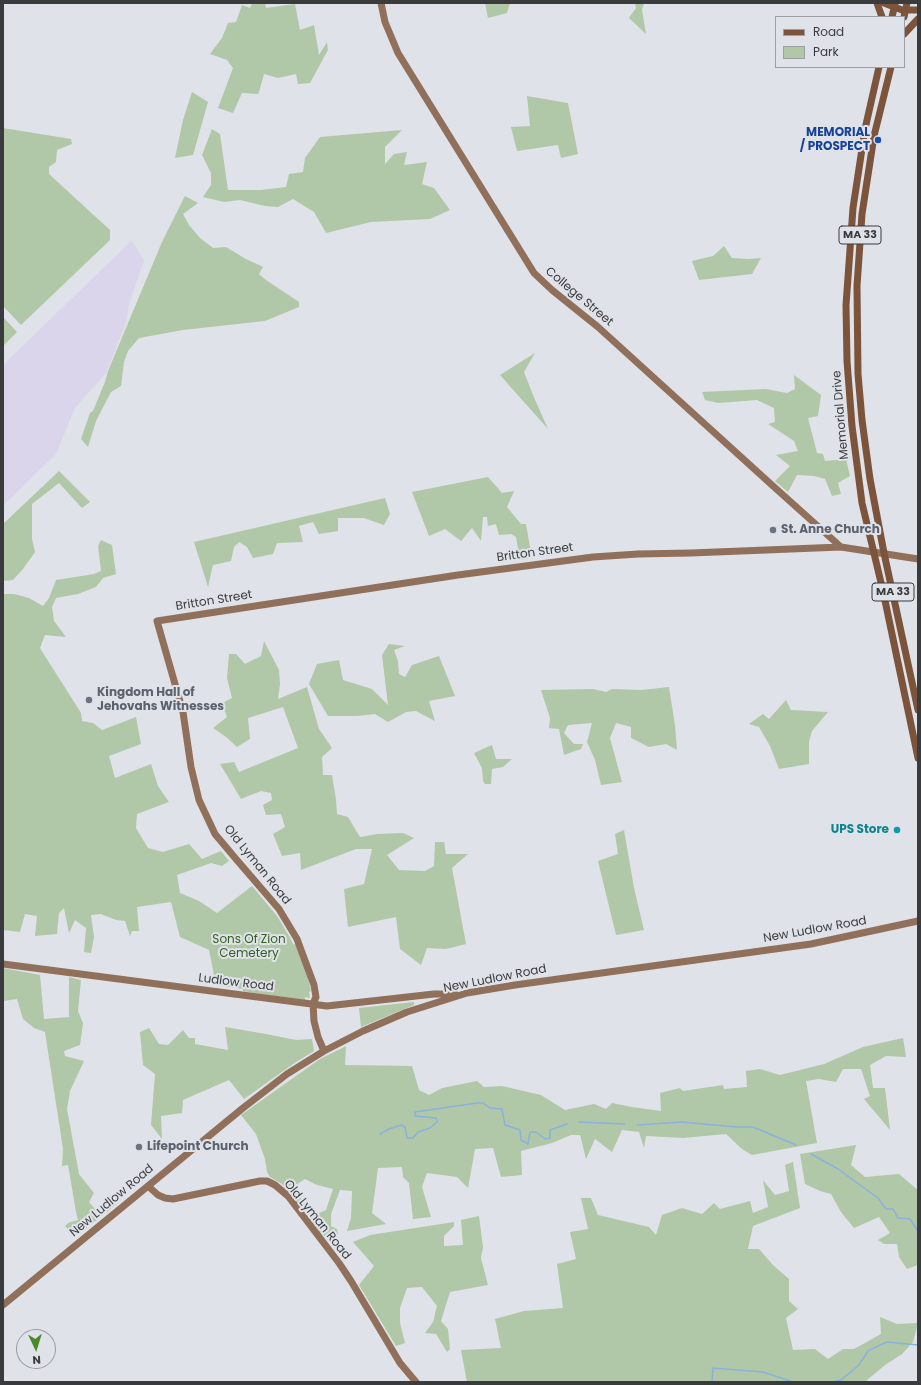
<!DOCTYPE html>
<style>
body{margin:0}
#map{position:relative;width:921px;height:1385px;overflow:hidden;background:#dfe2e8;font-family:Poppins,sans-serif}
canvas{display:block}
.frame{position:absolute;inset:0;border:4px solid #3a3b3d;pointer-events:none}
.legend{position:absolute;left:775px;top:16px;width:130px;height:52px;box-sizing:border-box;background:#dfe2e8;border:1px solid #9d9fa4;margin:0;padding:5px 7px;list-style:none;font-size:12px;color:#3a3b3d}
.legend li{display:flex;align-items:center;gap:8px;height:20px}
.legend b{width:20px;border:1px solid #9d9fa4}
.north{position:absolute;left:16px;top:1329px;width:40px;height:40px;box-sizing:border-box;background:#dfe2e8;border:1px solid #9d9fa4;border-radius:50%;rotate:176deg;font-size:11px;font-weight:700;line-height:16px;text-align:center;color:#3a3b3d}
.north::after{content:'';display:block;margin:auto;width:14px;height:18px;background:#48892b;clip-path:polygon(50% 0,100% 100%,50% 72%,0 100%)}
</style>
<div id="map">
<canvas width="921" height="1385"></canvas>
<div class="frame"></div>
<ul class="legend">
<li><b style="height:5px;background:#7b543b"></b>Road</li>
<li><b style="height:11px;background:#b0c8a7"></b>Park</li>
</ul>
<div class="north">N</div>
</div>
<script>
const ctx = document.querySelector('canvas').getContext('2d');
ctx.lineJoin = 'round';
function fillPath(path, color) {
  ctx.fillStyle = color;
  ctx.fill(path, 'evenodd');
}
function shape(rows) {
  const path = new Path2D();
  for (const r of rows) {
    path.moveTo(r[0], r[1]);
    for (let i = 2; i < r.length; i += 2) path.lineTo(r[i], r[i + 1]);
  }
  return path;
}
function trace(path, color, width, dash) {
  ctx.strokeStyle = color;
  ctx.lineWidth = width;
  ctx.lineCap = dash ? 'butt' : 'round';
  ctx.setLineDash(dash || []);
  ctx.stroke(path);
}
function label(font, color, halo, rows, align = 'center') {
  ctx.font = font + ' Poppins,sans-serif';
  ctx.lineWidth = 4;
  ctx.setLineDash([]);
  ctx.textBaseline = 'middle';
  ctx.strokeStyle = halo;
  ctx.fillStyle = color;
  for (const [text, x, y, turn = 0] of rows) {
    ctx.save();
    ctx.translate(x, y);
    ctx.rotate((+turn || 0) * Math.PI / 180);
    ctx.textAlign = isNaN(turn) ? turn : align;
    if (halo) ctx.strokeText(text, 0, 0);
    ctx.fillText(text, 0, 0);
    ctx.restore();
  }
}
fillPath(shape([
 [132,240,144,261,129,304,126,323,106,373,75,408,56,454,3,506,3,365]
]), '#dad5ea');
fillPath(shape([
 [252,3,265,3,266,8,295,4,300,30,314,25,319,55,327,42,328,50,310,83,298,84,296,74,278,78,264,74,259,92,258,94,242,93,233,113,218,108,233,68,227,60,210,54,222,38,228,23,236,22,242,5,250,8],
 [485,3,510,3,507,13,488,18],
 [635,3,644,3,642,10,646,34,629,18,636,8],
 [192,92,208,102,193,155,175,158,183,120],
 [527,96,568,103,578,154,561,158,558,145,517,151,511,127,530,126],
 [3,128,71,139,72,144,57,150,56,162,49,167,49,174,110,230,110,240,21,325,3,306],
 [212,129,220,134,228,190,261,190,286,187,289,174,303,172,305,158,320,137,402,130,385,147,385,164,394,154,407,152,404,165,427,162,422,184,434,188,450,210,430,219,371,222,326,233,314,212,293,199,278,207,265,206,240,200,224,202,203,197,211,185,211,173,202,155],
 [185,196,198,203,183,214,189,225,200,238,213,248,226,247,246,259,263,267,259,274,266,280,299,302,299,307,265,321,183,330,139,338,128,351,124,362,121,386,111,392,96,421,88,447,81,439,90,413,93,411,105,382,108,371,162,242],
 [724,246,732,258,748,259,761,258,752,274,699,280,692,261,713,256],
 [3,317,17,332,3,346],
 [535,353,524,372,533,395,548,429,500,375],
 [794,375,821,395,818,416,808,418,817,453,823,454,825,461,846,459,850,476,838,483,841,494,832,496,825,479,814,476,797,475,788,492,775,481,790,466,776,455,798,451,794,441,768,424,775,422,774,408,757,400,718,403,705,400,702,392,766,389,787,393,795,389],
 [59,471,90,502,82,508,59,483,32,504,32,539,35,552,23,569,13,580,3,581,3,524],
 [488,477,502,493,514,491,507,507,521,524,526,524,532,558,520,560,516,537,511,534,499,535,496,524,488,526,487,517,483,517,481,541,472,528,461,541,445,529,429,536,412,492],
 [385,498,390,514,384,525,364,518,338,518,338,531,319,534,313,522,299,526,303,542,277,543,273,554,253,558,247,547,239,542,234,547,231,561,213,565,208,587,194,542],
 [101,540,112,545,116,574,103,578,96,587,78,594,56,598,52,607,54,621,66,637,45,635,40,648,81,713,82,721,93,723,102,730,136,717,141,744,109,756,115,778,151,764,158,786,169,802,137,814,136,828,148,848,163,852,189,844,202,859,221,851,229,861,222,866,211,863,177,875,180,893,199,901,217,913,252,886,277,916,289,936,293,944,296,945,307,974,311,991,309,992,310,998,305,997,305,1000,253,993,243,991,243,989,216,985,209,950,180,937,171,902,137,907,139,931,132,931,130,936,125,921,116,920,101,914,91,915,94,937,91,953,84,952,86,928,75,920,69,933,64,908,59,913,57,934,35,936,37,916,25,914,20,932,3,930,3,594,14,594,29,598,43,606,49,598,56,580,94,574,101,571,98,546],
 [264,641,279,670,280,684,278,699,307,687,319,729,332,748,322,757,323,775,332,775,336,799,337,814,348,817,360,837,377,834,403,833,414,838,387,855,399,870,425,871,434,866,435,842,444,842,446,854,468,854,452,868,466,944,446,949,427,948,421,965,400,949,396,917,348,927,344,889,364,884,372,849,356,849,301,870,300,853,282,856,273,834,285,827,281,814,266,815,263,805,272,800,271,793,261,791,241,799,231,782,220,764,234,762,239,772,298,748,283,707,248,718,250,739,237,747,226,737,213,728,227,717,222,703,232,698,227,678,229,654,236,654,245,664,261,656],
 [389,644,405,646,394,650,398,661,399,674,405,677,412,665,439,656,455,696,429,701,435,721,416,711,406,712,388,722,375,714,357,716,328,716,309,684,317,664,339,660,343,680,372,689,388,705,382,655],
 [669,687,675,725,677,750,666,744,649,747,631,738,631,727,616,723,610,738,622,782,601,785,595,760,587,742,592,723,568,725,564,733,574,744,583,744,581,749,564,755,559,729,549,728,550,718,541,690,593,689,606,692,612,689,641,690],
 [786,700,791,710,828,712,812,731,809,742,809,764,779,769,770,746,759,727,749,724,763,714,769,719],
 [492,745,496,759,512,759,503,767,492,769,491,784,485,784,483,781,482,768,474,753],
 [624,830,634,888,644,930,616,935,598,861,618,854,615,834],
 [3,968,40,975,44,1019,69,1017,69,977,81,980,78,1011,83,1023,80,1045,64,1051,65,1056,84,1061,70,1091,67,1109,79,1174,94,1193,89,1202,95,1209,117,1204,75,1237,65,1226,68,1223,78,1220,76,1212,68,1165,62,1166,63,1149,45,1032,34,1028,23,1019,17,999,3,1001],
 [414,1002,414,1005,361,1027,359,1008],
 [225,1027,266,1034,296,1040,312,1039,314,1051,293,1064,244,1099,229,1080,183,1100,182,1113,161,1116,162,1139,151,1125,155,1074,143,1065,140,1032,149,1028,159,1044,168,1045,183,1030,189,1038,195,1038,195,1044,228,1050],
 [903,1038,906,1057,886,1056,870,1065,873,1088,885,1088,890,1130,864,1099,870,1096,861,1069,843,1069,836,1082,819,1079,806,1081,817,1143,752,1155,742,1149,726,1134,683,1138,646,1136,644,1148,639,1132,622,1130,612,1152,595,1139,586,1159,580,1135,571,1135,552,1143,521,1151,522,1175,501,1177,493,1148,475,1149,468,1188,457,1177,427,1173,422,1187,431,1217,413,1219,409,1183,403,1177,402,1167,378,1168,372,1213,386,1224,347,1231,351,1218,352,1191,340,1190,331,1214,331,1226,337,1229,338,1234,326,1237,319,1232,308,1216,315,1215,326,1210,333,1189,317,1185,305,1179,291,1188,306,1204,302,1207,282,1184,270,1177,267,1172,265,1159,256,1134,241,1115,320,1059,346,1046,345,1065,412,1066,419,1090,429,1095,442,1088,477,1081,484,1087,502,1086,541,1095,565,1110,594,1104,606,1109,612,1103,632,1107,661,1111,660,1093,680,1088,683,1091,723,1085,724,1089,747,1087,746,1071,760,1069,780,1075,824,1064,863,1047],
 [856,1145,851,1165,865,1177,899,1174,918,1190,918,1265,907,1269,899,1257,897,1244,884,1244,878,1240,890,1233,879,1217,854,1228,841,1212,831,1194,820,1191,805,1184,800,1154],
 [793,1162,800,1208,753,1226,748,1249,759,1249,773,1265,789,1279,789,1301,798,1309,786,1318,793,1350,815,1349,828,1359,843,1349,854,1349,881,1334,880,1317,897,1324,918,1323,913,1342,902,1354,885,1365,866,1381,467,1382,461,1350,501,1348,495,1319,524,1311,563,1308,557,1264,576,1259,570,1232,588,1229,581,1198,591,1198,598,1215,649,1227,656,1235,662,1215,682,1208,702,1214,714,1203,720,1209,750,1201,753,1213,768,1207,763,1180,775,1195,789,1191,785,1165],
 [479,1216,483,1247,481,1258,488,1285,450,1292,441,1321,448,1329,450,1349,447,1352,436,1334,425,1333,433,1322,437,1306,422,1287,407,1288,400,1308,400,1323,405,1343,396,1346,359,1285,374,1266,353,1242,370,1235,454,1222,454,1226,444,1236,444,1246,463,1245,461,1220]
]), '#b0c8a7');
trace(shape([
 [579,1122,625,1124],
 [637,1125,682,1122,736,1127,753,1127,796,1145],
 [380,1134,389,1129,401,1125,405,1127,407,1138,413,1138,418,1132,430,1128,437,1122,436,1118,415,1116,415,1112,477,1103,483,1103,490,1108,502,1109,505,1125,520,1130,521,1140,528,1144,530,1132,536,1132,545,1139,550,1138,550,1130,567,1124],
 [811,1154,838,1169,878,1198,886,1209,893,1209,898,1218,910,1219,918,1231],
 [712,1382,713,1368,763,1372,793,1382],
 [832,1382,841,1380,859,1365,868,1351,880,1345,887,1342,918,1345]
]), '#8bb1dd', 1.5);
trace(shape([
 [381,3,385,22,398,53,534,273,552,290,598,327,773,486,841,547],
 [3,964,327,1006,434,994,455,994],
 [324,1051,318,1037,314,1021,313,1004,316,997,314,985,297,939,279,909,236,859,215,834,199,800,191,767,183,712,157,621,458,575,593,557,638,554,691,553,841,547,918,559],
 [148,1186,158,1195,165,1198,173,1199,260,1181,267,1181,275,1185,288,1196,339,1263,351,1281,400,1363,416,1382],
 [3,1305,243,1108,287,1074,324,1051,363,1031,407,1012,467,993,515,985,811,944,918,921]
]), '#906f5b', 7);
trace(shape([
 [877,3,882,17],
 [884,3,902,10,918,10],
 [892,17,895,4],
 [904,17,907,3],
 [904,34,918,19],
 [879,67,865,129,853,208,846,305,847,361,852,426,862,503,883,591,918,758],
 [891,67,874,136,862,214,857,286,858,374,862,420,870,479,884,553,918,710]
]), '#7b543b', 7);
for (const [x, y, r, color] of [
 [878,140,4,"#1a4fb4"],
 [773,530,4,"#6b7280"],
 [89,700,4,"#6b7280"],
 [897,830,4,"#0f9aa8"],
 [139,1147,4,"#6b7280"]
]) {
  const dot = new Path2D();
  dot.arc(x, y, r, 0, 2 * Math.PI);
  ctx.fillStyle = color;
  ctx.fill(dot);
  trace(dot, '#dfe2e8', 1.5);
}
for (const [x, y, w] of [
 [860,235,42],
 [893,592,42]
]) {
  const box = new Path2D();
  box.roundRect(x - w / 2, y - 9, w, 18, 3);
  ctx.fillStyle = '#dfe2e8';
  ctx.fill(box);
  trace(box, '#3a3b3d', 1);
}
label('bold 11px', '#3a3b3d', null, [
 ["MA 33",860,235],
 ["MA 33",893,592]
]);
label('bold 12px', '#164399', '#dfe2e8', [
 ["MEMORIAL",870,133],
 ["/ PROSPECT",870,147]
], 'right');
label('12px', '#3a3b3d', '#dfe2e8', [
 ["College Street",579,297,40],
 ["Memorial Drive",841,415,-95],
 ["Britton Street",535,553,-8],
 ["Britton Street",214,601,-9],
 ["Old Lyman Road",257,865,51],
 ["New Ludlow Road",815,930,-10],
 ["New Ludlow Road",495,979,-11],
 ["Ludlow Road",236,983,7],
 ["New Ludlow Road",112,1201,-40],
 ["Old Lyman Road",317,1220,51]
]);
label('bold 12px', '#5b616d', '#dfe2e8', [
 ["St. Anne Church",781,530],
 ["Kingdom Hall of",97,693],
 ["Jehovahs Witnesses",97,707],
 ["Lifepoint Church",147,1147]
], 'left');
label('bold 12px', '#0d838f', '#dfe2e8', [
 ["UPS Store",889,830]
], 'right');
label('12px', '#34601f', '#dfe2e8', [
 ["Sons Of Zion",249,940],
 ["Cemetery",249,954]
]);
</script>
